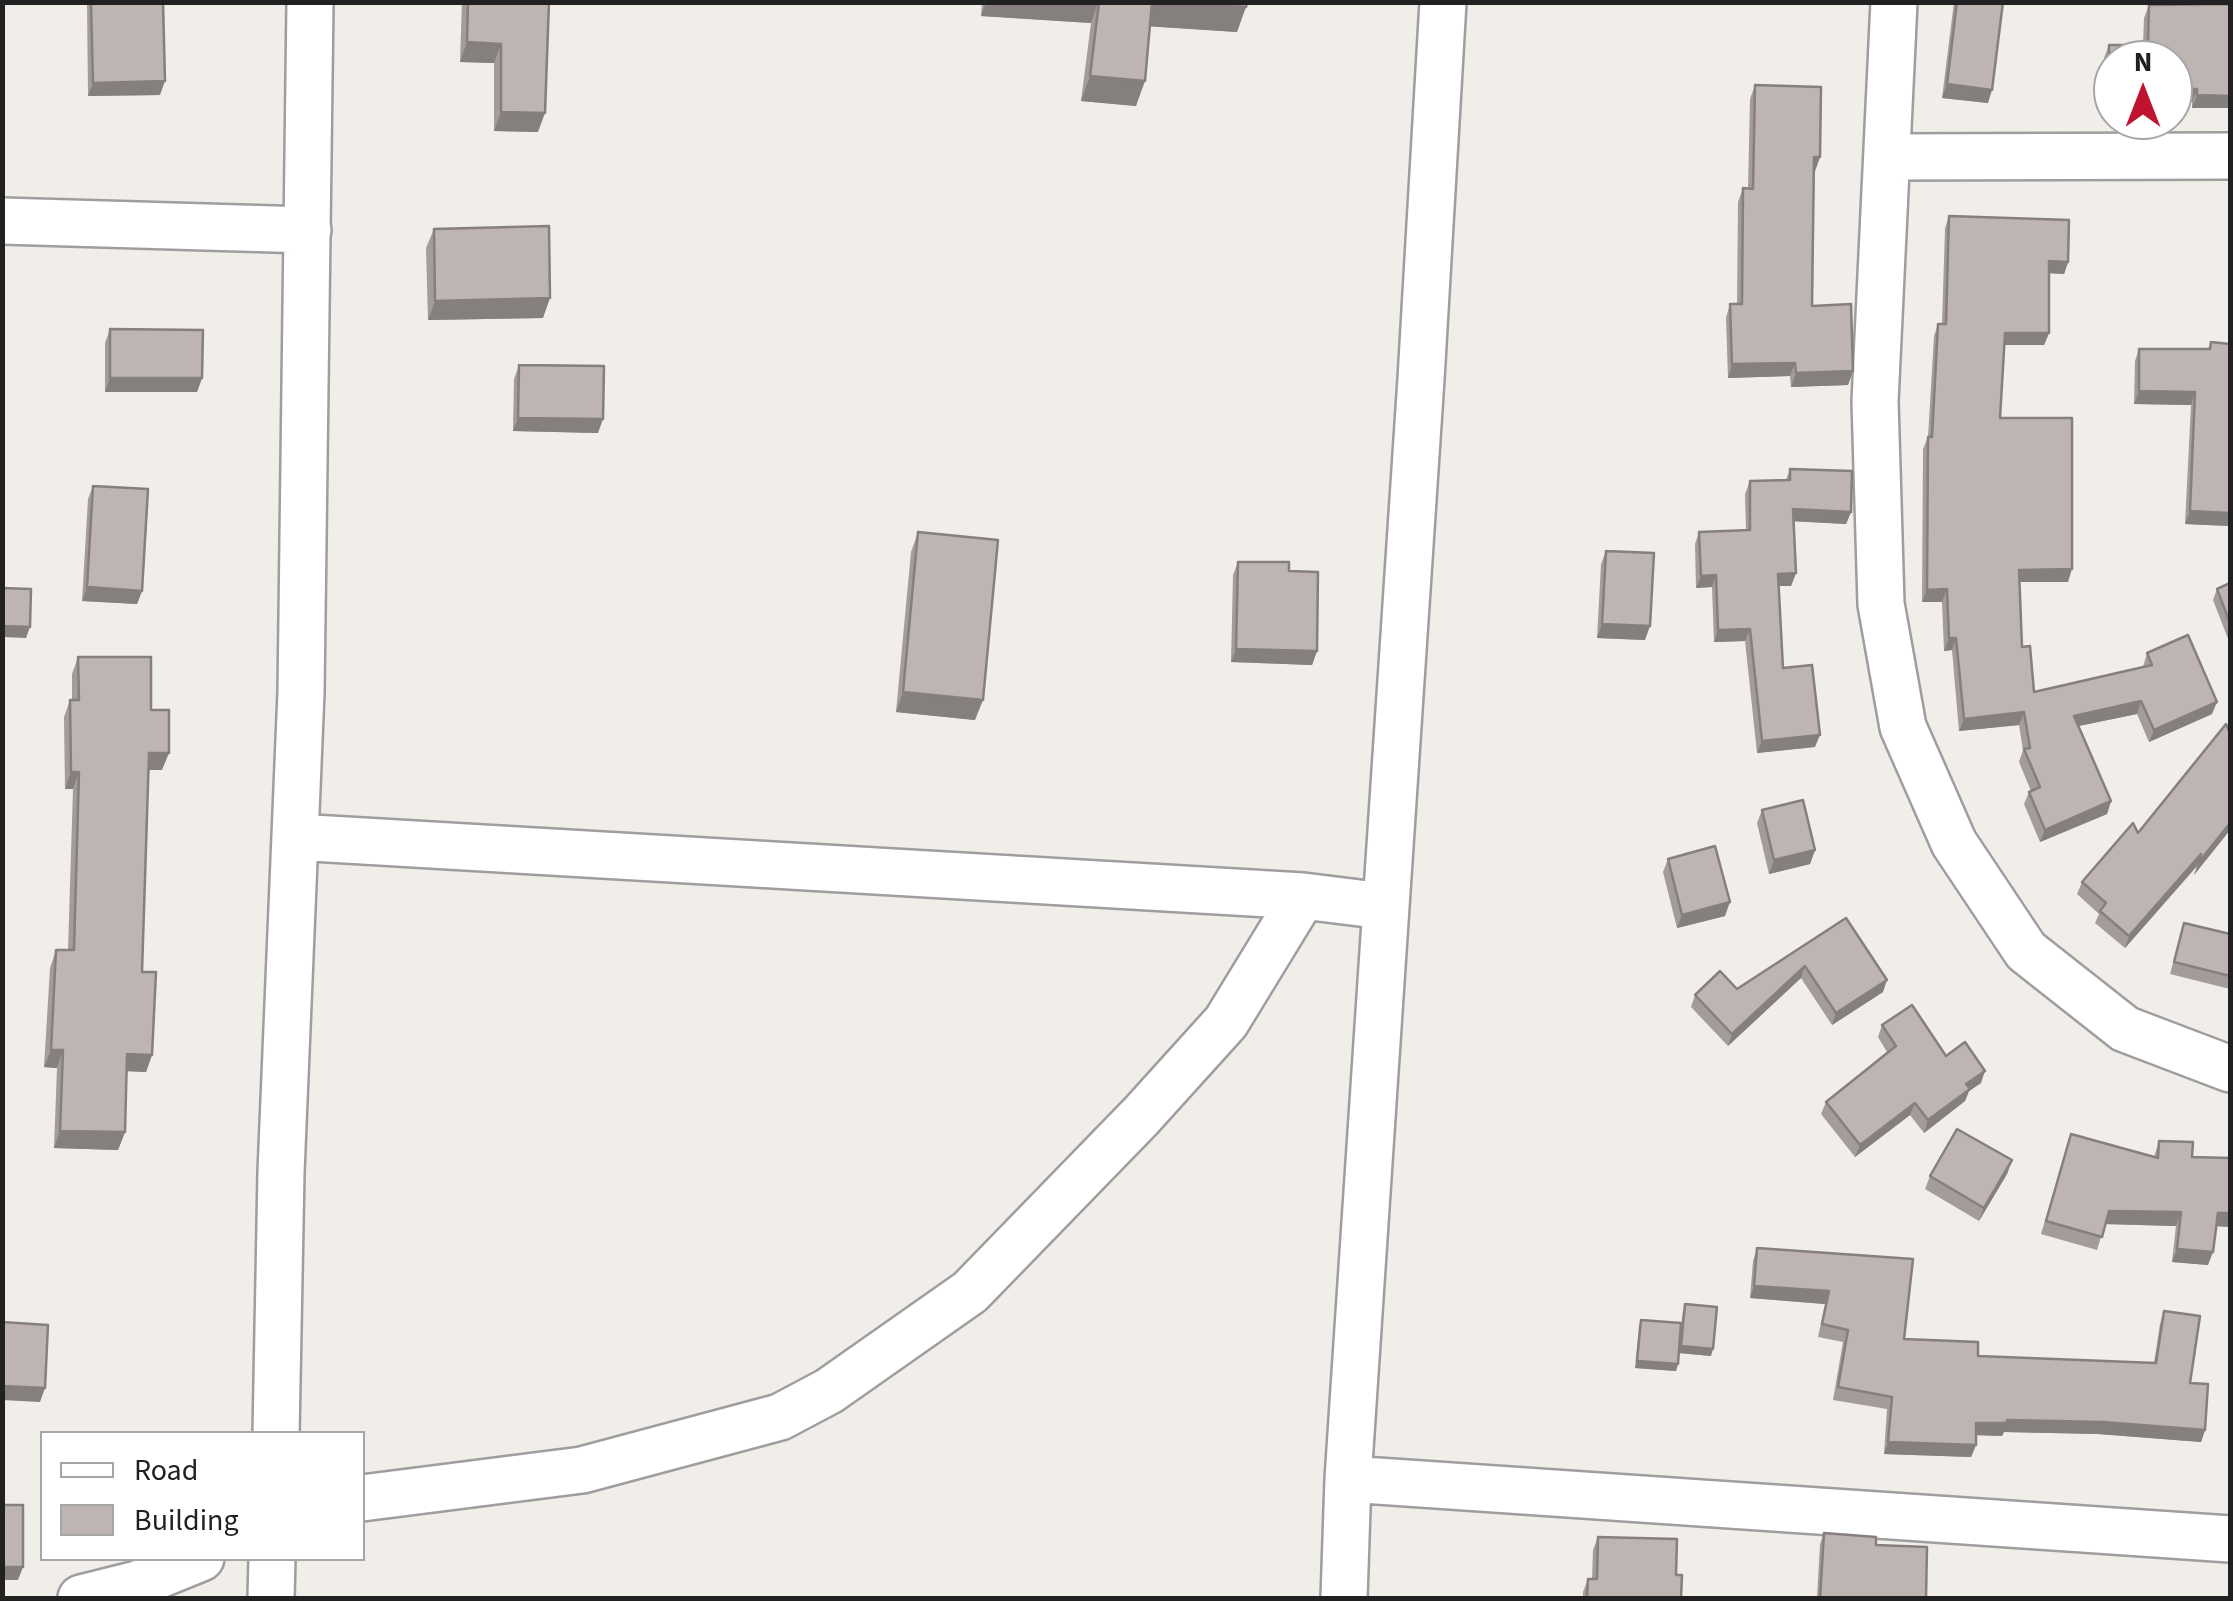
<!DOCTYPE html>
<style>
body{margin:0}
#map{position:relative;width:2233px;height:1601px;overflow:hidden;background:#f1ede9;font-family:"Source Sans 3",sans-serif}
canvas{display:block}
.frame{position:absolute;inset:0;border:5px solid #212121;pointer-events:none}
.legend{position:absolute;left:40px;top:1431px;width:325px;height:130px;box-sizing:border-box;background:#fff;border:2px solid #a6a6a6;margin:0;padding:12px 18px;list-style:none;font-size:30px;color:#212121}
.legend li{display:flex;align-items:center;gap:20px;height:50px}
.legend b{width:50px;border:2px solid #a6a6a6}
.north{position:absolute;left:2093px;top:40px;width:100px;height:100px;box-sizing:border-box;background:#fff;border:2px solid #a6a6a6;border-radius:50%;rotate:0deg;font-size:28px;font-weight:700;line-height:40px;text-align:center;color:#212121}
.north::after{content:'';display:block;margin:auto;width:35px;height:45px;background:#c0132f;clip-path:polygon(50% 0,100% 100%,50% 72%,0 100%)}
</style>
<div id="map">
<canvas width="2233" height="1601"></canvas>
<div class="frame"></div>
<ul class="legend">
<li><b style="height:12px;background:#fff"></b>Road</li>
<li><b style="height:28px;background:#beb5b2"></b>Building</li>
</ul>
<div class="north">N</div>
</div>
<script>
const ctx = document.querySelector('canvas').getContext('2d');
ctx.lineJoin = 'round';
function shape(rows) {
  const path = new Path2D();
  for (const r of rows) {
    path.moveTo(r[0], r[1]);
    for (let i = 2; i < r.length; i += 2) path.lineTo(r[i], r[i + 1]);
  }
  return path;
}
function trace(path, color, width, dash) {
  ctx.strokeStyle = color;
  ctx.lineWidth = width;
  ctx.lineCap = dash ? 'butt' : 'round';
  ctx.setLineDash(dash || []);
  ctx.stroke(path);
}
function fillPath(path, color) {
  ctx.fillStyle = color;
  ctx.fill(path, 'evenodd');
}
const minor = shape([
 [1894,2,1875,401,1881,604,1903,727,1954,843,2026,951,2125,1029,2230,1069],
 [1888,157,2230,156],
 [2,221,308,230],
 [295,837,1303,896,1384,906],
 [276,1434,281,1172,301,692,310,2],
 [1348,1479,2230,1539],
 [362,1498,582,1470,780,1417,829,1391,970,1292,1141,1116,1226,1022,1303,896],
 [81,1598,137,1584,201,1558],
 [271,1598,272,1558],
 [1344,1598,1348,1479,1421,379,1443,2]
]);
trace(minor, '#9e9e9e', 50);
trace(minor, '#fff', 45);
fillPath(shape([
 [87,2,163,2,160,95,88,96],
 [462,2,556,2,549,3,538,132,494,131,494,63,460,62],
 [982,2,1247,2,1237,32,1150,26,1136,106,1081,101,1091,23,981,16],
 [1954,2,1957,2,1988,103,1942,98],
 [2230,4,2230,108,2192,108,2192,102,2173,101,2173,60,2113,93,2104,93,2104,58,2109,45,2143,45,2144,18,2149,5],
 [1755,85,1820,157,1815,171,1813,171,1812,306,1853,371,1848,385,1791,387,1790,376,1728,378,1726,318,1730,304,1737,304,1738,202,1743,188,1748,189,1750,99],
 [1949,216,2068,262,2064,274,2049,273,2049,333,2044,345,2004,345,2000,418,2068,582,2019,582,2022,647,2034,692,2143,667,2147,653,2212,714,2149,742,2137,714,2078,726,2111,801,2107,814,2040,842,2024,804,2029,792,2031,791,2019,762,2023,750,2019,725,1959,731,1952,650,1944,651,1942,602,1922,602,1923,449,1928,437,1934,336,1938,324,1942,324,1945,228],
 [434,229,543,318,428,320,426,248],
 [110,329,202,378,197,392,105,392,105,343],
 [2211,342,2230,344,2230,526,2185,524,2191,405,2134,404,2135,361,2139,349,2208,349],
 [519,365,598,433,513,431,514,379],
 [1790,469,1851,512,1846,524,1793,521,1796,573,1791,586,1779,586,1783,668,1815,747,1757,753,1745,641,1714,642,1712,587,1696,588,1695,544,1699,532,1746,530,1745,494,1750,481,1786,480],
 [93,486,142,591,137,604,82,601,88,499],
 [918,532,975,720,896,712,911,552],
 [1606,551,1645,640,1597,638,1601,564],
 [1238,562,1289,571,1317,651,1312,665,1231,662,1233,575],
 [2230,583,2230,644,2213,600,2217,589],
 [78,657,151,710,162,770,148,770,142,972,152,1055,146,1072,127,1071,125,1132,118,1150,54,1148,57,1068,44,1067,50,968,56,950,68,950,73,789,65,789,64,717,70,700,72,700,72,674],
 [2230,733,2230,830,2194,875,2197,866,2125,948,2095,923,2099,914,2077,894,2082,882,2138,833],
 [1762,810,1815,850,1810,864,1769,874,1757,823],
 [1668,859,1725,916,1677,928,1663,872],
 [1846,918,1883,992,1832,1025,1801,978,1728,1046,1691,1007,1695,995,1737,989],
 [2184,923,2230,934,2230,989,2170,974],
 [1882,1025,1946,1056,1981,1083,1969,1091,1965,1101,1924,1133,1910,1115,1855,1157,1821,1114,1826,1102,1887,1052,1878,1037],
 [2071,1134,2154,1157,2159,1141,2192,1157,2230,1158,2230,1227,2216,1226,2208,1265,2172,1262,2176,1226,2105,1224,2097,1250,2041,1234],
 [2012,1160,2007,1174,1979,1221,1925,1189,1930,1176],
 [1757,1248,1904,1339,1978,1356,2154,1363,2160,1324,2164,1311,2205,1430,2201,1442,2098,1434,2004,1432,2002,1436,1976,1435,1976,1445,1971,1457,1884,1454,1887,1409,1833,1400,1843,1342,1818,1337,1825,1304,1750,1298,1753,1261],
 [1685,1304,1711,1356,1679,1353,1676,1371,1635,1368,1639,1326,1641,1320,1680,1334,1683,1311],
 [1824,1533,1876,1545,1926,1598,1817,1598,1820,1544],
 [1598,1537,1676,1575,1681,1598,1583,1598,1583,1592,1588,1579,1592,1579,1593,1550]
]), '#a39c99');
fillPath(shape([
 [986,2,1098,2,1091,23,981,16],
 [1151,2,1174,2,1246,7,1237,32,1143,26],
 [467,42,501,44,494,63,460,62],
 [1090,76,1145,81,1136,106,1081,101],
 [2109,80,2113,80,2113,93,2104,93],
 [165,81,160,95,88,96,93,83],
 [1947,84,1992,90,1988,103,1942,98],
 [2173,89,2197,89,2192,102,2173,101],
 [2197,95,2230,96,2230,108,2192,108],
 [501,112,545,113,538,132,494,131],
 [1814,157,1820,157,1815,171,1809,171],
 [2049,261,2068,262,2064,274,2044,273],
 [550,298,543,318,428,320,435,301],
 [2005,333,2049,333,2044,345,2000,345],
 [1795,363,1790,376,1728,378,1732,364],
 [1853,371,1848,385,1791,387,1796,373],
 [110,378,202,378,197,392,105,392],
 [2139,391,2195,392,2191,405,2134,404],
 [518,418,603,419,598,433,513,431],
 [1793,509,1851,512,1846,524,1788,521],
 [2190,511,2230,513,2230,526,2185,524],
 [2072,569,2068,582,2014,582,2019,570],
 [1796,573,1791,586,1774,586,1778,574],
 [1716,575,1712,587,1696,588,1701,576],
 [87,587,142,591,137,604,82,601],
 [1947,589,1942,602,1922,602,1927,590],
 [1602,624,1650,626,1645,640,1597,638],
 [2,626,30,627,26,638,2,637],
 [1750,629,1745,641,1714,642,1718,630],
 [1949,638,1956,638,1952,650,1944,651],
 [1236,649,1317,651,1312,665,1231,662],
 [903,692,983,700,975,720,896,712],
 [2141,701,2137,714,2069,728,2074,716],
 [2217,702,2212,714,2149,742,2154,730],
 [2024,712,2019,725,1959,731,1964,719],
 [1820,735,1815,747,1757,753,1762,741],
 [149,753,169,753,162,770,143,770],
 [71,772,79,772,73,789,65,789],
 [2111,801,2107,814,2040,842,2045,830],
 [2230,823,2230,830,2194,875,2199,862],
 [1815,850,1810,864,1769,874,1774,860],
 [2201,854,2197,866,2125,948,2129,936],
 [1730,902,1725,916,1677,928,1682,915],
 [1805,966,1801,978,1728,1046,1732,1034],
 [1887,980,1883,992,1832,1025,1836,1013],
 [51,1050,63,1050,57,1068,44,1067],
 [127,1054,152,1055,146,1072,121,1071],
 [1985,1071,1981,1083,1969,1091,1965,1101,1924,1133,1928,1120,1966,1084],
 [1915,1103,1910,1115,1855,1157,1860,1145],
 [60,1131,125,1132,118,1150,54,1148],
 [2012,1160,2007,1174,1979,1221,1984,1208],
 [2109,1211,2181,1212,2176,1226,2104,1224],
 [2218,1213,2230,1213,2230,1227,2213,1226],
 [2177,1249,2213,1252,2208,1265,2172,1262],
 [1754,1286,1829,1291,1825,1304,1750,1298],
 [1681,1346,1713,1349,1711,1356,1679,1353],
 [1637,1361,1678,1364,1676,1371,1635,1368],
 [2,1386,45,1388,40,1402,2,1400],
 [2007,1420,2103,1422,2205,1430,2201,1442,2098,1434,2004,1432,2002,1436,1972,1435,1976,1423],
 [1888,1442,1976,1445,1971,1457,1884,1454],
 [2,1567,23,1567,18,1580,2,1580]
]), '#857f7d');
const building = shape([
 [91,2,163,2,165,81,93,83,91,2],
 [468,2,549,2,545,113,501,112,501,44,467,42,468,2],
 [1099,2,1152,2,1145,81,1090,76,1099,2],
 [1174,2,1247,2,1246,7,1174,2],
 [1957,2,2003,2,1992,90,1947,84,1957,2],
 [2230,4,2230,96,2197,95,2197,89,2173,89,2173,60,2113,60,2113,80,2109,80,2109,45,2148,45,2149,5,2230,4],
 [1755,85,1821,87,1820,157,1814,157,1812,306,1851,304,1853,371,1796,373,1795,363,1732,364,1730,304,1742,304,1743,188,1753,189,1755,85],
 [1949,216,2069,220,2068,262,2049,261,2049,333,2005,333,2000,418,2072,418,2072,569,2019,570,2022,647,2030,646,2034,692,2152,665,2147,653,2188,635,2217,702,2154,730,2141,701,2074,716,2111,801,2045,830,2029,792,2040,787,2024,749,2030,748,2024,712,1964,719,1956,638,1949,638,1947,589,1927,590,1928,437,1932,437,1938,324,1946,324,1949,216],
 [549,226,550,298,435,301,434,229,549,226],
 [110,329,203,330,202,378,110,378,110,329],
 [2211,342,2230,344,2230,513,2190,511,2195,392,2139,391,2139,349,2210,349,2211,342],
 [519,365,604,366,603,419,518,418,519,365],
 [1790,469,1852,471,1851,512,1793,509,1796,573,1778,574,1783,668,1812,665,1820,735,1762,741,1750,629,1718,630,1716,575,1701,576,1699,532,1750,530,1750,481,1790,480,1790,469],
 [93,486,148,489,142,591,87,587,93,486],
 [918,532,998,540,983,700,903,692,918,532],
 [1606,551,1654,553,1650,626,1602,624,1606,551],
 [1238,562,1289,562,1289,571,1318,572,1317,651,1236,649,1238,562],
 [2230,583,2230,623,2217,589,2230,583],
 [2,588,31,589,30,627,2,626,2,588],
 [78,657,151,657,151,710,169,710,169,753,149,753,142,972,156,972,152,1055,127,1054,125,1132,60,1131,63,1050,51,1050,56,950,74,950,79,772,71,772,70,700,79,700,78,657],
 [2226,724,2230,733,2230,823,2199,862,2201,854,2129,936,2100,911,2106,903,2082,882,2133,823,2138,833,2226,724],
 [1803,800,1815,850,1774,860,1762,810,1803,800],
 [1715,846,1730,902,1682,915,1668,859,1715,846],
 [1846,918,1887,980,1836,1013,1805,966,1732,1034,1695,995,1720,971,1737,989,1846,918],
 [2184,923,2230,934,2230,976,2174,962,2184,923],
 [1912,1005,1946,1056,1965,1042,1985,1071,1966,1084,1970,1089,1928,1120,1915,1103,1860,1145,1826,1102,1896,1046,1882,1025,1912,1005],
 [1957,1129,2012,1160,1984,1208,1930,1176,1957,1129],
 [2071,1134,2158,1158,2159,1141,2193,1142,2192,1157,2230,1158,2230,1213,2218,1213,2213,1252,2177,1249,2181,1212,2109,1211,2102,1237,2046,1221,2071,1134],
 [1757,1248,1913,1259,1904,1339,1978,1342,1978,1356,2156,1363,2164,1311,2200,1316,2190,1383,2208,1384,2205,1430,2103,1422,2007,1420,2007,1423,1976,1423,1976,1445,1888,1442,1892,1397,1838,1387,1848,1330,1822,1324,1829,1291,1754,1286,1757,1248],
 [1685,1304,1717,1307,1713,1349,1681,1346,1685,1304],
 [1641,1320,1681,1323,1678,1364,1637,1361,1641,1320],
 [2,1322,48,1325,45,1388,2,1386,2,1322],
 [2,1505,23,1505,23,1567,2,1567,2,1505],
 [1824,1533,1876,1537,1876,1545,1927,1547,1926,1598,1820,1598,1824,1533],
 [1598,1537,1677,1539,1676,1575,1682,1575,1681,1598,1587,1598,1588,1579,1597,1579,1598,1537]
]);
fillPath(building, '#beb5b2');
trace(building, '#857f7d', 2.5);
</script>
